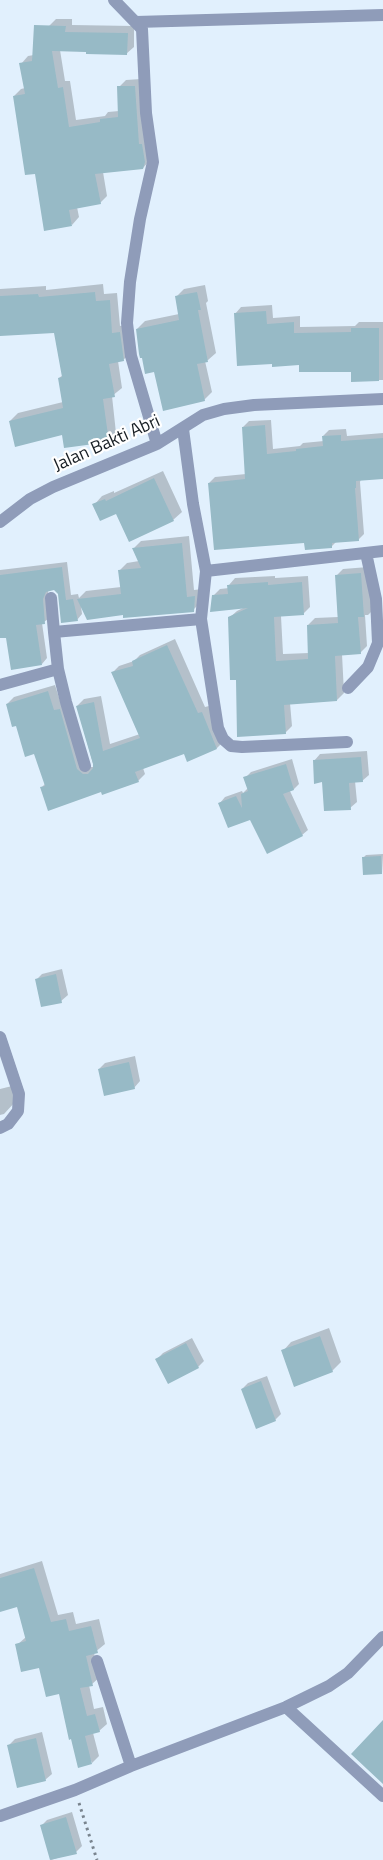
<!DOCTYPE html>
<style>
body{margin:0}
canvas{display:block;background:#e1f0fd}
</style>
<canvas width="383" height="1860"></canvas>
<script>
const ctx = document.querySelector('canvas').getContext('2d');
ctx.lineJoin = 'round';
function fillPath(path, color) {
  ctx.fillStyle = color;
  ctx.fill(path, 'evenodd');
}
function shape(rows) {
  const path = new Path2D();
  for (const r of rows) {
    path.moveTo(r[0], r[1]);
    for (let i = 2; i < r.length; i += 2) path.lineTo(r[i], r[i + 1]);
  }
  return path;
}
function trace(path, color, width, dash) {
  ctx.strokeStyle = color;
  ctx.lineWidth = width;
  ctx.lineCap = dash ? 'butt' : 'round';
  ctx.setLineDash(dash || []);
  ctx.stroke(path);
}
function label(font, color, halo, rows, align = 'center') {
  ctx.font = font + ' "Titillium Web",sans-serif';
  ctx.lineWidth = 4.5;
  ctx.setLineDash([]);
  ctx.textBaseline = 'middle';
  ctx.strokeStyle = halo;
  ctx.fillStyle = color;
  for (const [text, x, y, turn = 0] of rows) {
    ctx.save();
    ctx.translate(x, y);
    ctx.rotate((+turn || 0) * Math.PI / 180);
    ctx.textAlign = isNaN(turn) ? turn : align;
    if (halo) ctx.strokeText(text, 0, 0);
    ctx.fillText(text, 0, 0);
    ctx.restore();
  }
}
fillPath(shape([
 [56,19,72,19,72,25,134,26,134,47,126,54,60,50,65,81,70,81,76,120,105,116,108,112,119,111,119,87,126,80,141,79,150,160,143,168,103,172,107,196,100,203,77,207,79,217,72,225,36,173,14,96,21,89,25,88,21,64,28,56,34,55,49,26],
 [103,284,104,294,117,293,120,326,128,324,132,352,123,360,118,361,122,388,112,396,116,433,108,441,63,434,10,421,18,413,63,402,59,378,63,375,55,331,0,335,0,289,46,286,46,290],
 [205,285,208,301,206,303,216,353,208,360,205,361,212,392,204,400,155,371,137,329,145,321,179,314,176,297,184,289],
 [272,305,273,318,300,316,300,327,355,326,359,322,383,322,383,380,353,380,353,370,301,364,235,314,241,307],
 [271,420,273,449,300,446,303,443,324,441,323,436,329,430,346,429,347,436,383,433,383,477,361,479,360,482,364,534,358,540,336,542,331,547,306,542,209,483,215,477,246,474,243,427,249,421],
 [163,471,182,512,173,520,116,513,94,505,102,496,114,491,114,493],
 [189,536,194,590,202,589,201,602,193,610,124,614,81,606,82,614,77,620,56,590,49,589,48,592,50,618,42,623,47,658,42,664,7,636,0,637,0,570,67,562,71,595,78,594,79,598,86,591,121,587,119,571,127,563,139,561,133,549,141,541],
 [368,567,375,608,368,615,365,615,367,646,360,653,342,654,344,693,337,700,290,703,292,726,285,733,238,679,229,618,237,611,243,608,213,596,220,589,229,588,229,585,235,578,275,576,275,578,308,576,310,607,303,614,281,616,283,654,309,653,308,625,315,618,338,617,336,576,343,569],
 [175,639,205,707,209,706,224,741,217,748,184,752,143,768,145,774,138,781,102,791,41,788,45,784,35,753,17,724,7,704,14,697,55,685,61,704,90,767,94,767,77,706,84,699,101,696,110,744,140,734,112,673,119,666,134,661,140,655],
 [367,751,369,775,362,781,355,781,357,802,350,808,323,780,314,761,320,754],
 [292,759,299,784,294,789,290,791,308,830,302,835,251,818,220,803,225,797,242,791,243,793,248,788,245,778,251,772],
 [383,854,382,873,363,858,366,855],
 [62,969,68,995,61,1001,36,980,42,974],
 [135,1056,140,1081,134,1088,99,1069,105,1063],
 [12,1086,16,1101,4,1114,0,1115,0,1089],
 [329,1328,341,1362,332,1371,283,1351,291,1342],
 [192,1338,204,1361,198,1367,157,1359,163,1353],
 [267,1376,281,1414,275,1420,242,1389,248,1383],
 [42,1561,58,1615,73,1612,76,1624,99,1619,105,1644,94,1653,100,1677,92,1684,89,1685,94,1709,103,1707,107,1724,99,1731,93,1733,99,1756,92,1763,60,1692,40,1666,17,1645,26,1637,18,1605,0,1611,0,1574],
 [42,1732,52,1774,45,1780,9,1745,15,1739],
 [72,1812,82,1846,76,1852,51,1860,41,1826,47,1820]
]), '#0003');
fillPath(shape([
 [34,25,66,26,65,32,128,33,127,55,86,54,86,52,52,51,58,88,63,87,69,127,100,122,100,119,118,117,117,86,135,86,139,144,142,144,145,162,143,169,95,174,101,204,69,210,72,226,44,231,35,174,25,175,13,96,25,94,19,63,32,61],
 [95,292,96,301,110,300,112,333,120,332,124,361,109,364,115,397,103,399,109,442,64,448,62,435,15,447,9,421,63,408,58,378,62,377,54,333,0,336,0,296,38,294,39,297],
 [197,292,201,310,198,310,208,362,197,364,205,401,163,411,154,372,145,374,142,358,140,358,139,354,136,329,179,320,175,296],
 [266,311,267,324,294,322,294,333,351,332,351,328,379,328,379,381,351,382,351,372,299,372,299,365,272,367,272,364,237,366,234,313],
 [265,425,267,454,296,451,296,449,323,446,322,436,341,435,341,441,383,438,383,479,356,481,356,488,355,488,359,541,332,543,332,548,305,550,304,543,214,550,208,483,245,479,242,427],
 [154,478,174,521,129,542,116,514,100,521,92,504,105,499,106,501],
 [182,543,187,597,195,596,194,612,123,618,123,615,87,620,77,599,121,594,118,570,141,568,132,548],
 [62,567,66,600,73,599,78,621,61,623,58,594,54,590,46,592,43,599,45,624,36,625,42,665,11,670,6,638,0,638,0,575],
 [361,573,364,617,358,617,361,654,335,656,337,701,284,705,286,734,237,737,236,680,230,680,228,617,248,608,210,612,212,595,228,594,227,585,268,582,268,585,302,582,304,615,274,617,276,661,308,659,307,625,338,623,335,575],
 [167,645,198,713,202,712,217,749,187,762,184,754,135,772,139,782,102,795,101,792,48,811,40,787,45,786,34,754,25,757,16,726,12,727,6,704,48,691,54,710,60,709,77,769,83,774,88,774,93,768,93,764,76,706,94,702,103,751,140,738,111,672,133,666,132,661],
 [361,757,363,782,349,783,351,810,324,811,322,782,314,784,313,760],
 [286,764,294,790,283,794,303,836,267,854,250,820,228,828,218,803,236,796,242,808,241,794,248,791,243,777],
 [381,856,382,874,363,875,362,857],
 [56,974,62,1003,41,1007,35,979],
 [129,1062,135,1089,104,1096,98,1069],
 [320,1336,333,1372,294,1387,281,1350],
 [186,1343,199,1368,168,1384,155,1359],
 [261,1381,276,1421,256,1429,241,1389],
 [34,1568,51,1622,66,1619,69,1631,91,1626,98,1653,86,1656,93,1686,80,1688,87,1716,95,1714,100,1732,85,1736,92,1764,78,1768,71,1739,69,1740,59,1694,46,1697,39,1668,21,1672,15,1644,26,1641,17,1607,0,1612,0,1578],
 [383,1720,383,1784,351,1754],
 [36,1738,46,1781,17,1788,7,1745],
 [66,1817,77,1854,50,1860,40,1825]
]), '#97bac6');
trace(shape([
 [79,1803,97,1860]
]), '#79848e', 3, [2.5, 4]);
trace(shape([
 [114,0,142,29,146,113,153,162,140,219,130,282,127,323,131,356,157,444],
 [136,22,383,15],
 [183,429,193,504,206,571,201,619,218,728,223,739,231,746,242,747,347,742],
 [0,522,30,499,53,487,157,444,203,415,224,409,254,405,383,399],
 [206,571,383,551],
 [51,598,54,632,201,619],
 [54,632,58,669,66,702,85,766],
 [0,685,58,669],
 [348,688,368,667,378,643,376,599,366,553],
 [0,1037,19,1094,18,1111,8,1124,0,1128],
 [97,1661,131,1766],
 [286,1707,383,1796],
 [0,1816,75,1790,131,1766,286,1707,329,1686,348,1673,383,1637]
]), '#8f9cb9', 12);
label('18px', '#161d23', '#fff', [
 ["Jalan Bakti Abri",107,444,-24]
]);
</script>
